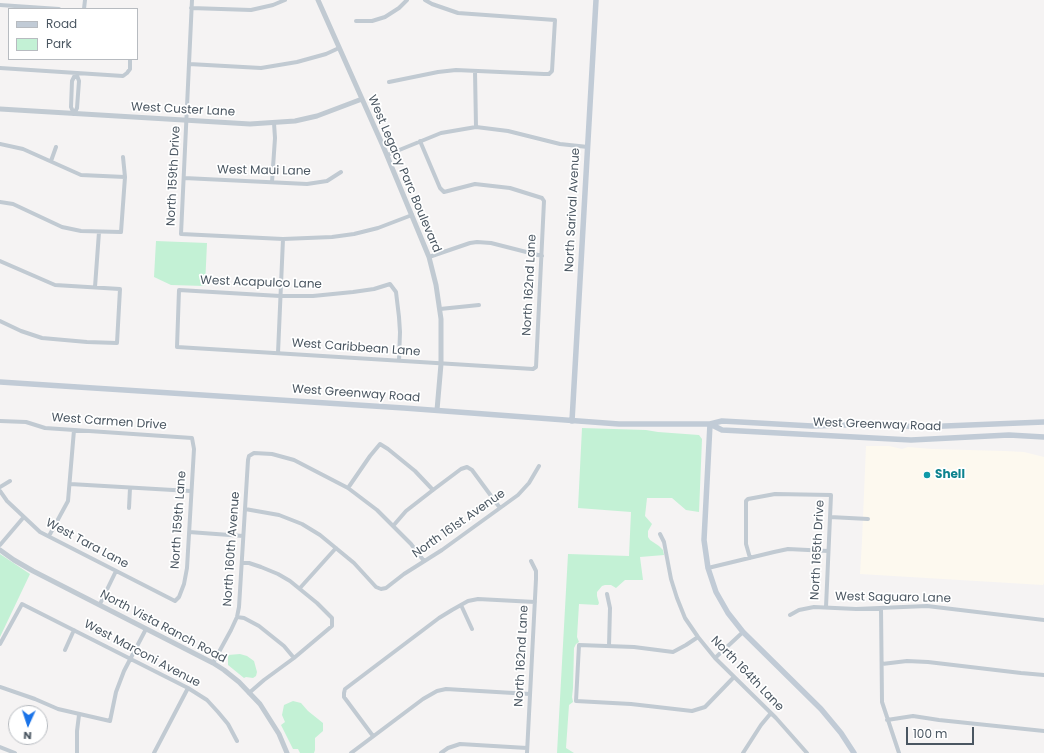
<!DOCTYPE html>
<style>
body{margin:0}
#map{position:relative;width:1044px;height:753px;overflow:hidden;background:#f5f3f3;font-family:Poppins,sans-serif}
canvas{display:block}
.legend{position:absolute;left:8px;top:8px;width:130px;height:52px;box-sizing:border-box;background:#fff;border:1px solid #b7bbc0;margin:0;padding:5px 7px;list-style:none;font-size:12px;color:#4a5661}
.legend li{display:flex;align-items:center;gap:8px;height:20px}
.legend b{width:20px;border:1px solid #b7bbc0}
.north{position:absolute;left:8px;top:705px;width:40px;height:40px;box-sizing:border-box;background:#fff;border:1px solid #b7bbc0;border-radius:50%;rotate:183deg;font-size:11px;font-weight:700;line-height:16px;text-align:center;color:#4a5661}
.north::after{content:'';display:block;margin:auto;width:14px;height:18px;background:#1a73e8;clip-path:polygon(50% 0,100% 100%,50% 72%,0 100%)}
.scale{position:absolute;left:906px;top:727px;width:68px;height:18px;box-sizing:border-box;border:2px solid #4a5661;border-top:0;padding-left:5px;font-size:12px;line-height:14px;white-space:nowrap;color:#4a5661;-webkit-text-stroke:3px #fff;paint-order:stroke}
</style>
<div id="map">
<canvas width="1044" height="753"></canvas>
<ul class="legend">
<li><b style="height:5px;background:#c1cbd6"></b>Road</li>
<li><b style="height:11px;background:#c3f1d5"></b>Park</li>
</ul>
<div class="north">N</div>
<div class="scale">100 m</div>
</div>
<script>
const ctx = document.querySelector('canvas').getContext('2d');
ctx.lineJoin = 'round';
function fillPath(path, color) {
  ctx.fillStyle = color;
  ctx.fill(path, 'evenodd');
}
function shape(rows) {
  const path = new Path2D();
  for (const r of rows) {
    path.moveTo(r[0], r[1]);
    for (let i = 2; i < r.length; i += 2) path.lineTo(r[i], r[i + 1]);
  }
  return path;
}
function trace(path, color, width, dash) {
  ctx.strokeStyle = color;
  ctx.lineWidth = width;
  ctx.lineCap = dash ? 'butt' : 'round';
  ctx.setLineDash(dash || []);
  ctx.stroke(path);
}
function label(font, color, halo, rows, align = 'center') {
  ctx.font = font + ' Poppins,sans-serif';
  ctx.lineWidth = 3.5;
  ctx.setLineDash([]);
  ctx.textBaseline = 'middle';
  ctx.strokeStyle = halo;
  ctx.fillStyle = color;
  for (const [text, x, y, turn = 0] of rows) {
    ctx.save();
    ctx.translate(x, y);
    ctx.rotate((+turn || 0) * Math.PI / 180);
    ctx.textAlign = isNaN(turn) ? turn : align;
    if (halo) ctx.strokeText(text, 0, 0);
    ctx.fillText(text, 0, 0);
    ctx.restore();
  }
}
fillPath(shape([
 [866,446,889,446,902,449,908,447,932,449,1005,451,1024,452,1044,457,1044,583,1043,585,860,574,862,541]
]), '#fdf9ef');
fillPath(shape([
 [156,241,207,243,205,286,171,285,154,277],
 [582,428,646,430,658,432,699,435,702,439,699,512,686,510,672,498,647,498,645,516,652,524,648,531,648,537,650,540,659,546,663,550,664,555,640,557,643,580,625,580,616,588,611,585,605,585,602,586,597,592,597,596,599,603,598,605,579,604,577,637,579,642,576,644,574,648,573,688,572,697,573,702,569,705,566,748,574,753,557,753,568,554,629,556,631,512,578,508],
 [0,554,30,574,0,637],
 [240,654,247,656,254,661,257,672,256,676,253,678,246,677,244,678,228,665,228,655],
 [293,701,301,703,308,711,323,723,323,731,315,738,315,750,314,753,300,753,298,749,293,749,281,725,285,722,282,715,284,705]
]), '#c3f1d5');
trace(shape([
 [192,0,181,234,283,239,332,237,354,234,378,228,412,215],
 [0,5,59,9],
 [191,8,251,10,273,5,285,0],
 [84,9,85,0],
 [356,21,372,21,385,17,399,8,407,0],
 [189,64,261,68,297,62,326,54,339,48],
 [0,68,123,76,127,73,130,69,130,59],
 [475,71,476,127],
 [389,82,438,72,456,70,544,74,549,74,552,71,555,20,458,13,432,4,425,0],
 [74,114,71,107,72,81,76,73],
 [74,114,77,108,79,81,76,73],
 [0,144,23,149,81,175,125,177],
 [387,155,441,133,476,127,508,131,560,144,588,147],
 [51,161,56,147],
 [184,178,307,184,327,181,341,172],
 [272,182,275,138,274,123],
 [0,202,13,204,62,227,81,231,121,232,125,177,123,157],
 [429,257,470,243,477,242,491,243,542,256],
 [0,261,55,285,120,289,117,343,87,342,42,338,21,331,0,321],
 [95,287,99,232],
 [440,309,479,305],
 [278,353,283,239],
 [399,361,400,332,399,317,396,292,390,284,374,289,353,292,313,296,280,296,179,290,177,347,533,369,536,367,544,201,542,198,510,188,475,184,444,192,440,188,420,141],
 [0,421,26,422,45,428,192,438,194,449,187,568,184,584,179,597,175,601,40,532,7,501,0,491],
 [467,467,472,470,500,508],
 [70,484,190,491],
 [0,487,10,481],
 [348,488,370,456,380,444,388,449,415,471,433,490],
 [129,508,130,488],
 [245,509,279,515,302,524,320,535,354,563,376,587,381,589,386,588,404,574,442,550,518,495,529,483,539,466],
 [830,517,868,519],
 [393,526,406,511,433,490,461,469,467,467],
 [189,532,243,536],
 [660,534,664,542,671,579,677,598,685,618,698,637,715,658,776,718,807,753],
 [49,536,68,501,74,430],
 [0,545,23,518],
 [750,558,746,544,746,501,748,499,775,494,831,495,826,607],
 [242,563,249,563,261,567,278,574,290,581,317,603,332,618,332,626,294,658,264,680,249,693],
 [708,568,774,552,788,549,828,551],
 [300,588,336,548],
 [607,594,610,608,609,646],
 [100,604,116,571],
 [461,605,472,629],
 [881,608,882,702,899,753],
 [790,615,799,610,814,607,856,609,927,606,1044,620],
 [237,617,244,618,259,626,284,646,294,658],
 [698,637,686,645,673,652,634,647,579,645,576,701,631,704,692,711,705,707,734,677],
 [0,644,22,604,188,688,207,700,218,712,228,724,237,741],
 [65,650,74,630],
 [715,658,743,632],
 [213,663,231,630,237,617,239,607,248,460,249,456,254,453,272,454,294,460,348,488,377,510,411,544,424,561],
 [882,664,907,661,928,662,1021,673,1044,675],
 [0,687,35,699,58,709,110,721,116,692,124,671,146,629],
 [887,720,913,716,939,720,1044,731],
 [373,736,344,697,344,693,345,689,439,618,452,610,468,601,478,599,535,602],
 [0,747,15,753],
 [77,753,77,731,79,715],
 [154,753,188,688],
 [351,753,423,699,437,691,446,689,530,694],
 [441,753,448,748,460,744,527,748],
 [527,753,536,579,536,571,531,561],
 [743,753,761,725,771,713]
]), '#c1cad2', 4);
trace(shape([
 [318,0,383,146,429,257,436,285,441,319,441,364,437,410],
 [0,109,250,124,295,121,317,116,362,99],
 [0,550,14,560,33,571,213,663,224,670,239,682,260,704,279,734,287,753]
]), '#c1cad2', 5);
trace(shape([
 [0,382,404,408,619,424,710,424,722,421,812,426,880,424,920,427,1044,422],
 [572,421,596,0],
 [710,424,704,540,708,568,716,592,728,613,743,632,821,709,841,733,854,753],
 [710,424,722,430,911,440,1009,435,1044,437]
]), '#c1cbd6', 5.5);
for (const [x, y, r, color] of [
 [927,475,4,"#0f9aa8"]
]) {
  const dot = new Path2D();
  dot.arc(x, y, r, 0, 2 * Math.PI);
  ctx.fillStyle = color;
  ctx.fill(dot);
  trace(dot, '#fff', 1.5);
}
label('12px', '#4a5661', '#fff', [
 ["West Custer Lane",183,110,3],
 ["West Maui Lane",264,171,1],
 ["West Legacy Parc Boulevard",404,174,67],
 ["North 159th Drive",174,176,-87],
 ["North Sarival Avenue",573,210,-87],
 ["West Acapulco Lane",261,283,2],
 ["North 162nd Lane",530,285,-87],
 ["West Caribbean Lane",356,348,4],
 ["West Greenway Road",356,394,4],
 ["West Carmen Drive",109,422,4],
 ["West Greenway Road",877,425,2],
 ["North 159th Lane",179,520,-86],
 ["North 161st Avenue",459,524,-35],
 ["West Tara Lane",87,544,28],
 ["North 160th Avenue",232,549,-86],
 ["North 165th Drive",818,550,-87],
 ["West Saguaro Lane",893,598,1],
 ["North Vista Ranch Road",163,627,28],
 ["West Marconi Avenue",142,654,28],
 ["North 162nd Lane",522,656,-87],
 ["North 164th Lane",747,674,46]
]);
label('bold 12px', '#0d838f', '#fff', [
 ["Shell",935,475]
], 'left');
</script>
